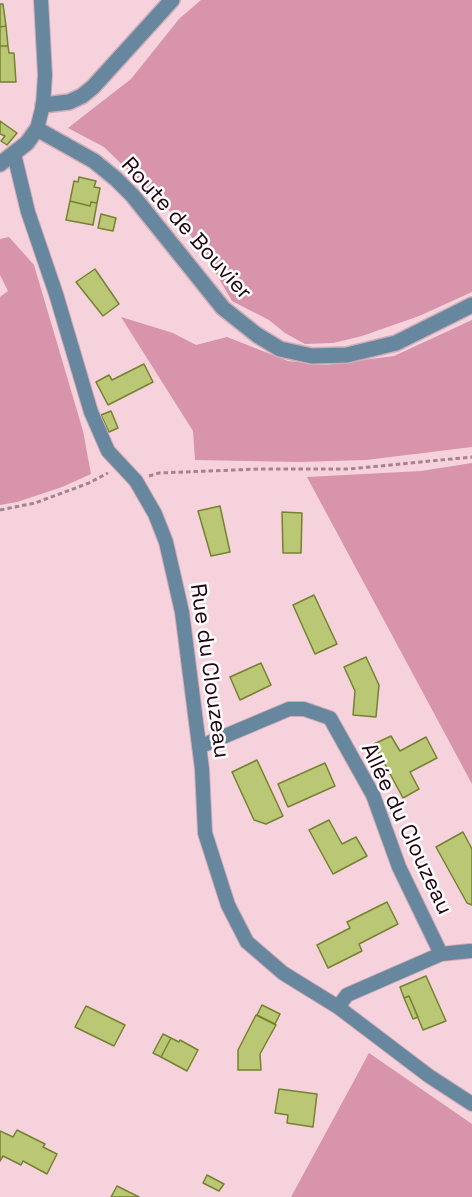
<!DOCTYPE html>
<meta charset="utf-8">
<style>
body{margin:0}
canvas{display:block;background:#f6d2dd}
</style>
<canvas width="472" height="1197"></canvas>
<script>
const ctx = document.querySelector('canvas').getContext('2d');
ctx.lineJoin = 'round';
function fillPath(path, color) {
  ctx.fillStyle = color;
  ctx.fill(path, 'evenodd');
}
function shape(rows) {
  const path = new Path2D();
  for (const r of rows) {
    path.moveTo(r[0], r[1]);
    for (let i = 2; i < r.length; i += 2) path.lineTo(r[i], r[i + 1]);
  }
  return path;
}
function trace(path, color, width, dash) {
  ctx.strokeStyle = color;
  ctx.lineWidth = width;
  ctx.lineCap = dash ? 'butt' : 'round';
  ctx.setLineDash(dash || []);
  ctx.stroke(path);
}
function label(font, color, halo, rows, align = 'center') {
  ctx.font = font + ' "Space Grotesk",sans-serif';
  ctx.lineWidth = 5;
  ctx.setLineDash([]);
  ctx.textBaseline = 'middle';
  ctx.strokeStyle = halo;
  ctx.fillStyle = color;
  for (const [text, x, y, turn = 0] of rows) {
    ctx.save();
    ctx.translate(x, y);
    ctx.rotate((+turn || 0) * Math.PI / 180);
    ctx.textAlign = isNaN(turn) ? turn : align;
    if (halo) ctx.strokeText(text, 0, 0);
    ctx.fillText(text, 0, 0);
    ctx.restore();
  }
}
fillPath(shape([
 [201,0,472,0,472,292,419,316,362,336,333,343,305,344,285,333,269,320,232,301,205,255,180,221,104,147,68,128,131,79,179,19],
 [9,237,34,265,83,431,91,474,62,487,17,502,0,505,0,297,8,291,0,275,0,239],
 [121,317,173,333,196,345,227,337,288,361,325,365,394,356,472,320,472,447,366,460,299,462,195,460,193,431],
 [472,463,472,784,307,477,421,471],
 [369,1053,472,1124,472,1197,291,1197]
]), '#d794ab');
const building = shape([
 [0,4,3,4,6,26,0,27,0,4],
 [6,26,8,46,0,46,0,27,6,26],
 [0,46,8,46,9,53,14,53,16,82,0,82,0,46],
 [0,121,17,133,7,145,1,141,5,136,0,134,0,121],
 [79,177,96,181,94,187,100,188,97,203,91,202,90,206,70,201,74,181,78,182,79,177],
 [70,201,90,206,91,202,97,203,93,225,66,220,70,201],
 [101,214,116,218,113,231,98,228,101,214],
 [95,269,119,304,103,316,76,282,95,269],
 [144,364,153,382,108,405,96,382,109,375,112,380,144,364],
 [111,411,118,428,109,432,101,415,111,411],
 [220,506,230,552,211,556,198,511,220,506],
 [282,512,302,513,301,553,283,553,282,512],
 [314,595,337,644,315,654,293,605,314,595],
 [366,657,379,685,376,717,353,715,355,691,344,667,366,657],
 [261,663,271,685,240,700,230,677,261,663],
 [391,736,400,751,426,737,437,758,410,772,419,789,403,798,374,744,391,736],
 [257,760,283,816,266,824,254,820,232,772,257,760],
 [325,763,335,786,288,807,278,784,325,763],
 [329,820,342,844,356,837,367,856,333,874,309,830,329,820],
 [463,832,472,849,472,905,467,903,436,847,463,832],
 [387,902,398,924,359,944,362,951,328,968,317,945,350,928,347,922,387,902],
 [426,976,446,1021,423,1030,409,996,404,998,400,987,426,976],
 [409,996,418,1017,413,1019,404,998,409,996],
 [262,1005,280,1014,275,1024,257,1015,262,1005],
 [86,1006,125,1025,114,1046,75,1027,86,1006],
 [256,1015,276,1025,260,1054,261,1070,238,1070,238,1050,256,1015],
 [163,1034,171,1038,161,1057,153,1053,163,1034],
 [171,1038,179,1042,180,1040,198,1050,187,1071,161,1057,171,1038],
 [279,1089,317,1094,313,1127,287,1123,288,1115,275,1113,279,1089],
 [17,1130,45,1144,43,1147,57,1154,47,1174,23,1161,21,1165,3,1156,0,1161,0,1131,13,1137,17,1130],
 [207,1175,224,1184,219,1191,203,1183,207,1175],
 [117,1186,139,1197,111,1197,117,1186]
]);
fillPath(building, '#bac876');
trace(building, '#768230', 1.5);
const minor = shape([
 [37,129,43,105,45,75,41,0],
 [14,154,28,212,56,294,91,412,108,451,136,481,155,514,166,542,182,612,202,769,205,833,228,905,247,942,283,973,338,1007,429,1076,472,1104],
 [199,747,289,709,304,709,330,718,373,795,399,867,441,954],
 [338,1007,347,995,441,954,470,951]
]);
const tertiary = shape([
 [43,105,69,102,82,96,93,87,172,0],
 [0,164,27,143,37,129,94,161,116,179,133,196,223,308,257,335,280,349,312,356,347,355,396,343,472,305]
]);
trace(minor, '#cfadb8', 16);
trace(tertiary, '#cfadb8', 18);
trace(shape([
 [149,476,159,473,259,469,349,469,472,457],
 [0,510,35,503,89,483,108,473]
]), '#a58490', 3, [4.5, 3]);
trace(minor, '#66879d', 14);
trace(tertiary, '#66879d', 15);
label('22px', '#1f030f', '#fefefe', [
 ["Route de Bouvier",186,229,48],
 ["Rue du Clouzeau",209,671,82],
 ["Allée du Clouzeau",406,829,65]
]);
</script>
